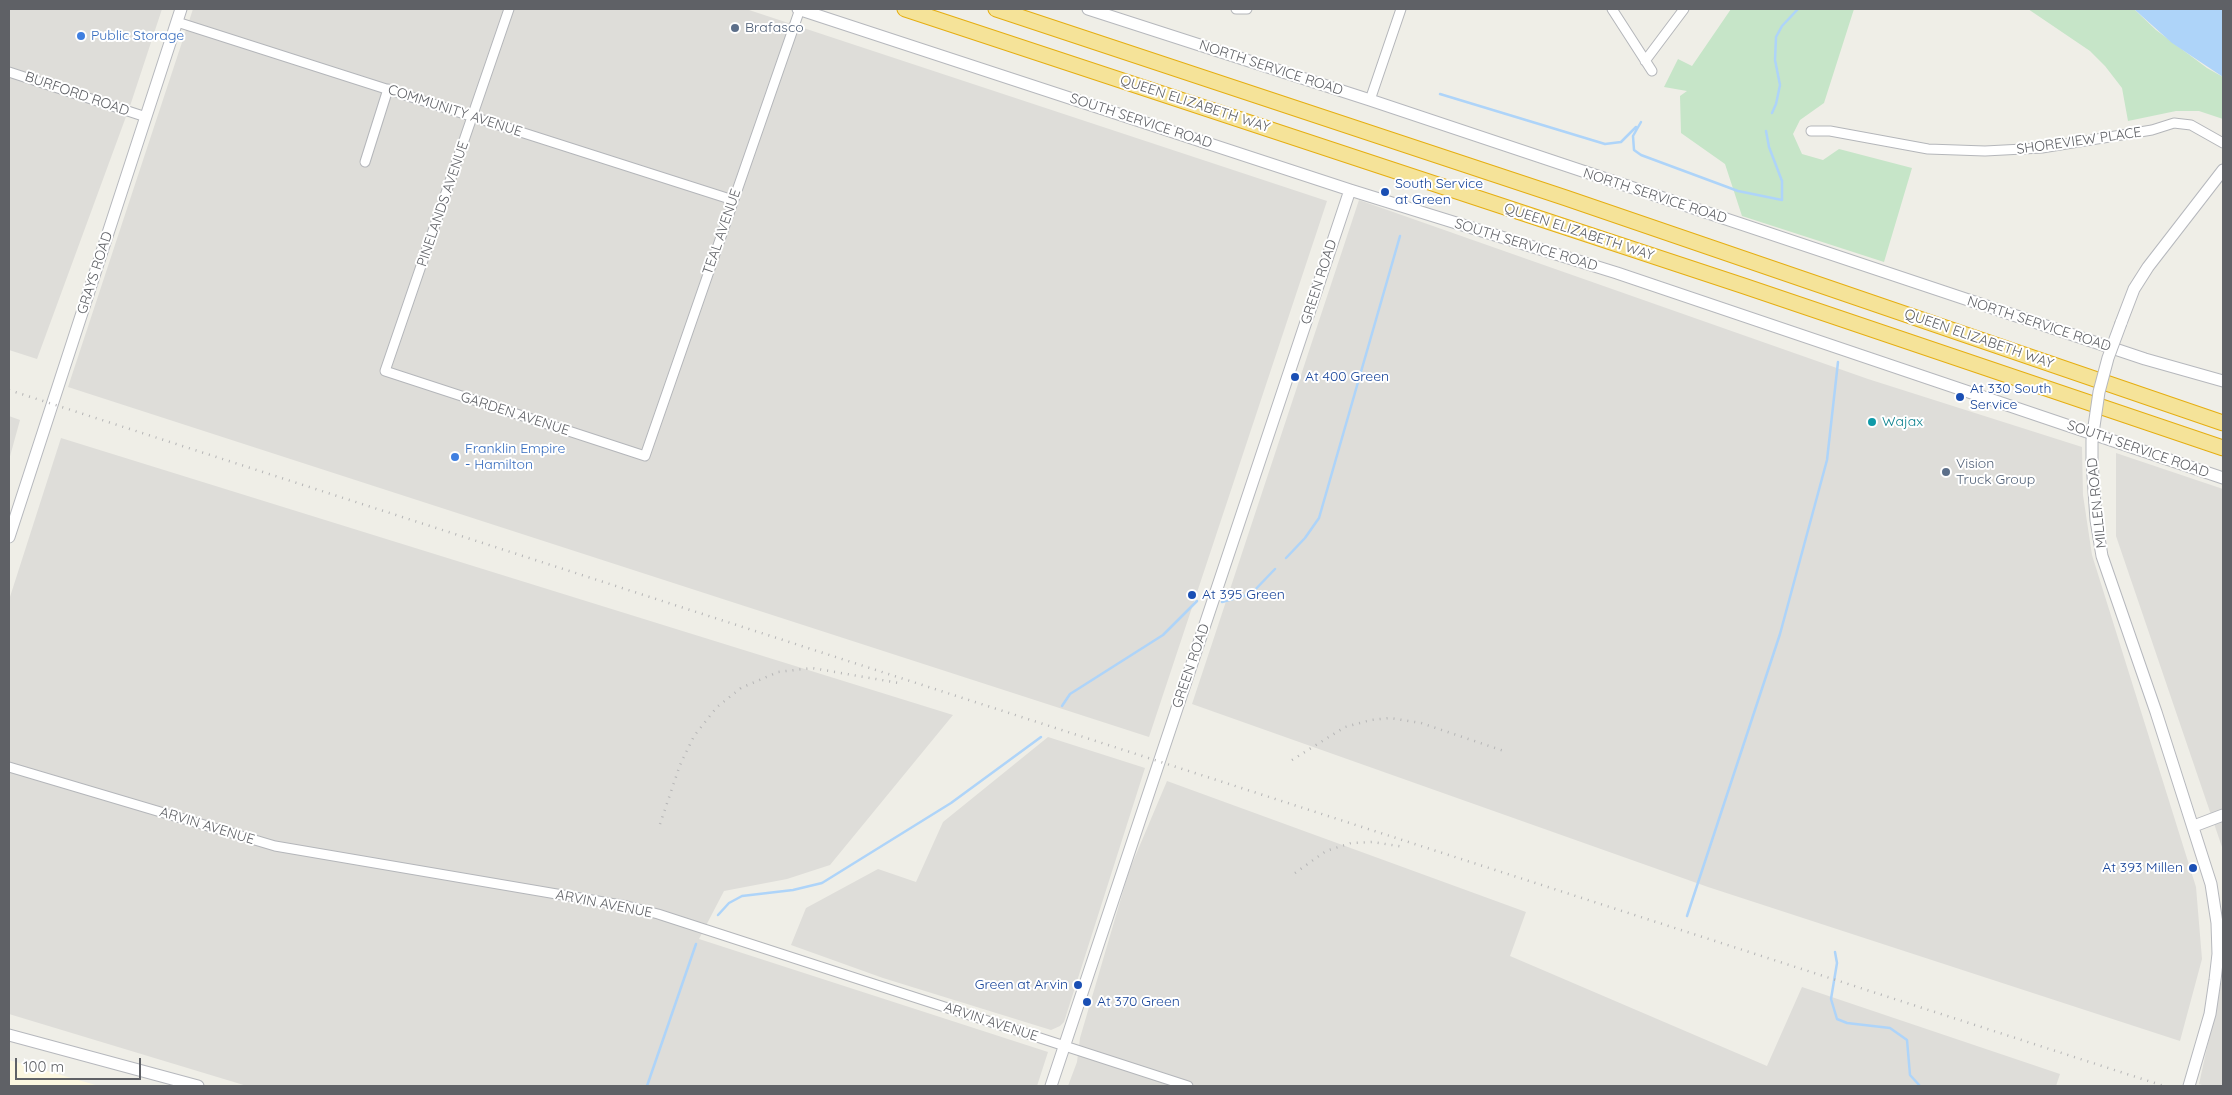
<!DOCTYPE html>
<style>
body{margin:0}
#map{position:relative;width:2232px;height:1095px;overflow:hidden;background:#efeee7;font-family:Quicksand,sans-serif}
canvas{display:block}
.frame{position:absolute;inset:0;border:10px solid #5f6166;pointer-events:none}
.scale{position:absolute;left:15px;top:1058px;width:126px;height:22px;box-sizing:border-box;border:2px solid #5f6166;border-top:0;padding-left:6px;font-size:15px;line-height:18px;white-space:nowrap;color:#5f6166;-webkit-text-stroke:4px #fff;paint-order:stroke}
</style>
<div id="map">
<canvas width="2232" height="1095"></canvas>
<div class="frame"></div>
<div class="scale">100 m</div>
</div>
<script>
const ctx = document.querySelector('canvas').getContext('2d');
ctx.lineJoin = 'round';
function fillPath(path, color) {
  ctx.fillStyle = color;
  ctx.fill(path, 'evenodd');
}
function shape(rows) {
  const path = new Path2D();
  for (const r of rows) {
    path.moveTo(r[0], r[1]);
    for (let i = 2; i < r.length; i += 2) path.lineTo(r[i], r[i + 1]);
  }
  return path;
}
function trace(path, color, width, dash) {
  ctx.strokeStyle = color;
  ctx.lineWidth = width;
  ctx.lineCap = dash ? 'butt' : 'round';
  ctx.setLineDash(dash || []);
  ctx.stroke(path);
}
function label(font, color, halo, rows, align = 'center') {
  ctx.font = font + ' Quicksand,sans-serif';
  ctx.lineWidth = 4;
  ctx.setLineDash([]);
  ctx.textBaseline = 'middle';
  ctx.strokeStyle = halo;
  ctx.fillStyle = color;
  for (const [text, x, y, turn = 0] of rows) {
    ctx.save();
    ctx.translate(x, y);
    ctx.rotate((+turn || 0) * Math.PI / 180);
    ctx.textAlign = isNaN(turn) ? turn : align;
    if (halo) ctx.strokeText(text, 0, 0);
    ctx.fillText(text, 0, 0);
    ctx.restore();
  }
}
fillPath(shape([
 [9,1060,99,1086,9,1086]
]), '#fcf7e0');
fillPath(shape([
 [9,9,162,9,131,103,37,359,9,350],
 [193,9,746,9,1327,201,1149,737,68,387],
 [1359,200,1868,379,2082,447,2083,495,2092,555,2196,887,2202,959,2180,1041,1708,887,1192,704],
 [9,416,20,420,9,460],
 [61,438,953,715,830,865,787,879,724,891,699,939,1048,1052,1037,1086,247,1086,9,1014,9,600],
 [2116,453,2223,489,2223,850,2116,536],
 [1048,737,1145,768,1064,1022,1060,1026,1051,1030,883,978,791,945,806,908,878,869,916,882,943,822],
 [1167,781,1526,912,1510,956,1767,1066,1802,987,2060,1074,2056,1086,1068,1086,1077,1062,1080,1038,1129,871],
 [2223,975,2223,1086,2205,1086,2199,1084]
]), '#deddd9');
fillPath(shape([
 [1731,9,1854,9,1824,103,1800,120,1793,134,1802,154,1823,160,1839,149,1912,168,1884,262,1742,216,1725,164,1681,133,1680,96,1687,91,1664,87,1678,59,1692,66],
 [2028,9,2134,9,2156,30,2207,68,2223,77,2223,119,2199,111,2176,111,2128,121,2122,88,2105,66,2090,51]
]), '#c6e5c8');
fillPath(shape([
 [2134,9,2223,9,2223,77,2172,43]
]), '#aed4f9');
trace(shape([
 [1440,94,1605,144,1621,142,1636,127],
 [1772,113,1776,104,1780,85,1775,60,1776,37,1782,26,1798,9],
 [1641,122,1633,136,1634,150,1641,155,1738,191,1782,200,1782,181,1769,147,1766,131],
 [1286,558,1305,538,1319,518,1400,236],
 [1222,602,1251,594,1275,569],
 [1062,706,1070,694,1163,635,1197,601],
 [718,915,729,903,742,896,793,890,822,883,951,803,1041,737],
 [1687,916,1780,634,1827,460,1838,362],
 [1835,952,1837,963,1831,999,1837,1019,1847,1023,1890,1028,1907,1040,1910,1075,1920,1086],
 [647,1086,696,944]
]), '#aed4f9', 2.5);
const street = shape([
 [509,9,385,371,645,456,800,9],
 [1236,9,1247,9],
 [1612,9,1652,71],
 [177,22,733,200],
 [1645,61,1684,9],
 [9,72,146,117],
 [1370,100,1401,9],
 [1811,131,1830,131,1928,149,1985,151,2042,148,2152,130,2174,123,2191,125,2223,143],
 [365,162,388,89],
 [9,767,275,846,627,906,658,914,1188,1086]
]);
const secondary = shape([
 [798,9,1350,190,1617,273,2223,478],
 [1088,9,1370,100,2145,359,2223,381],
 [2121,323,2134,289,2148,267,2223,170],
 [2092,461,2096,520,2102,556,2156,712,2211,884,2217,923,2218,954,2215,980,2210,1014,2189,1086],
 [9,537,181,9],
 [2194,826,2223,815],
 [9,1035,198,1086],
 [1051,1086,1350,190]
]);
const highway = shape([
 [905,9,1744,286,2223,448],
 [996,9,1566,198,2223,423]
]);
trace(street, '#b4b6ba', 11);
trace(secondary, '#b6b8bd', 13);
trace(highway, '#e5ae12', 17);
trace(street, '#fff', 9);
trace(secondary, '#fff', 11);
trace(highway, '#f5e399', 15);
trace(shape([
 [9,390,2164,1086],
 [1292,760,1345,727,1371,720,1390,718,1421,723,1507,752],
 [660,824,680,765,694,736,717,707,741,688,778,672,812,668,899,683],
 [1295,873,1326,851,1351,843,1373,842,1404,847]
]), '#b5b5b6', 2.5, [1, 6]);
const secondaryBridge = shape([
 [2092,461,2092,440,2099,392,2108,358,2121,323]
]);
trace(secondaryBridge, '#b6b8bd', 13, []);
trace(secondaryBridge, '#fff', 11);
for (const [x, y, r, color] of [
 [735,28,5,"#5c6f8a"],
 [81,36,5,"#3f7fe0"],
 [1385,192,5,"#1a4fb4"],
 [1295,377,5,"#1a4fb4"],
 [1960,397,5,"#1a4fb4"],
 [1872,422,5,"#0f9aa8"],
 [455,457,5,"#3f7fe0"],
 [1946,472,5,"#5c6f8a"],
 [1192,595,5,"#1a4fb4"],
 [2193,868,5,"#1a4fb4"],
 [1078,985,5,"#1a4fb4"],
 [1087,1002,5,"#1a4fb4"]
]) {
  const dot = new Path2D();
  dot.arc(x, y, r, 0, 2 * Math.PI);
  ctx.fillStyle = color;
  ctx.fill(dot);
  trace(dot, '#fff', 2);
}
label('14px', '#4e5e75', '#fff', [
 ["Brafasco",745,28],
 ["Vision",1956,464],
 ["Truck Group",1956,480]
], 'left');
label('14px', '#366cbe', '#fff', [
 ["Public Storage",91,36],
 ["Franklin Empire",465,449],
 ["- Hamilton",465,465]
], 'left');
label('14px', '#5f6166', '#fff', [
 ["NORTH SERVICE ROAD",1271,68,18],
 ["BURFORD ROAD",77,94,19],
 ["QUEEN ELIZABETH WAY",1195,104,18],
 ["COMMUNITY AVENUE",455,111,18],
 ["SOUTH SERVICE ROAD",1141,121,18],
 ["SHOREVIEW PLACE",2079,141,-8],
 ["NORTH SERVICE ROAD",1655,196,18],
 ["PINELANDS AVENUE",443,204,-71],
 ["TEAL AVENUE",722,232,-71],
 ["QUEEN ELIZABETH WAY",1579,232,18],
 ["SOUTH SERVICE ROAD",1526,245,17],
 ["GRAYS ROAD",95,273,-72],
 ["GREEN ROAD",1319,282,-72],
 ["NORTH SERVICE ROAD",2039,324,18],
 ["QUEEN ELIZABETH WAY",1979,339,19],
 ["GARDEN AVENUE",515,414,18],
 ["SOUTH SERVICE ROAD",2138,449,19],
 ["MILLEN ROAD",2097,503,-96],
 ["GREEN ROAD",1191,666,-71],
 ["ARVIN AVENUE",207,826,17],
 ["ARVIN AVENUE",604,904,11],
 ["ARVIN AVENUE",991,1022,18]
]);
label('14px', '#164399', '#fff', [
 ["South Service",1395,184],
 ["at Green",1395,200],
 ["At 400 Green",1305,377],
 ["At 330 South",1970,389],
 ["Service",1970,405],
 ["At 395 Green",1202,595],
 ["At 393 Millen",2183,868,"right"],
 ["Green at Arvin",1068,985,"right"],
 ["At 370 Green",1097,1002]
], 'left');
label('14px', '#0d838f', '#fff', [
 ["Wajax",1882,422]
], 'left');
</script>
